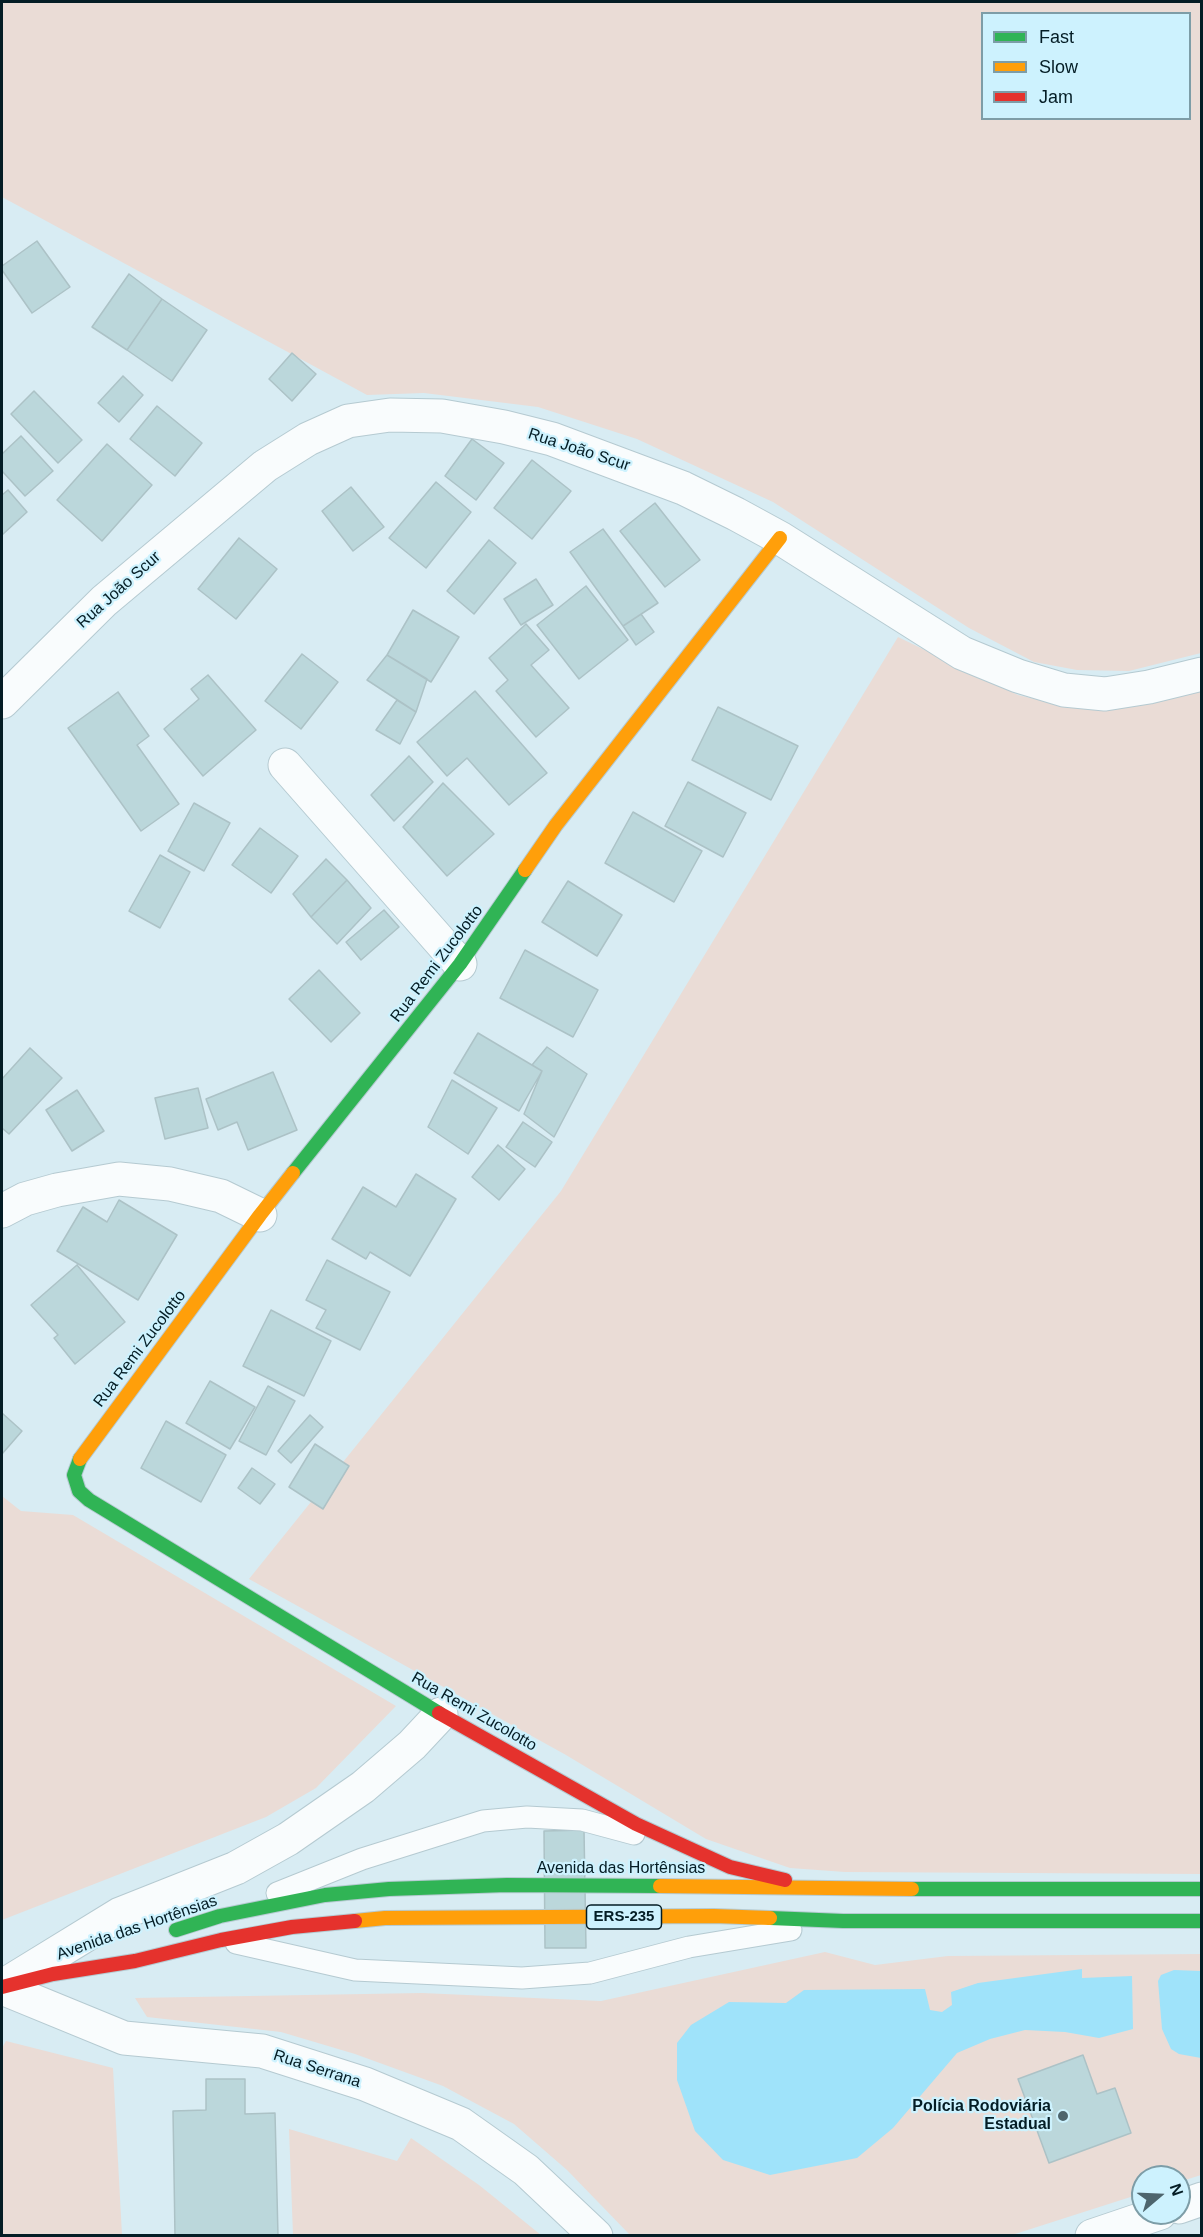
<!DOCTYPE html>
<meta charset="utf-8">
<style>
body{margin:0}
#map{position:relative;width:1203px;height:2237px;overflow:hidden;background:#d8ecf3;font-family:Arial,sans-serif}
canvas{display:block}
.frame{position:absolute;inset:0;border:3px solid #041d25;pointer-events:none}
.legend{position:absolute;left:981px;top:12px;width:210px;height:108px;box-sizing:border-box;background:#cdf2fe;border:2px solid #7d9da7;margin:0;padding:8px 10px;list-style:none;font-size:18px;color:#041d25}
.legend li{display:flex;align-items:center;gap:12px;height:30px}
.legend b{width:30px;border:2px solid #7d9da7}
.north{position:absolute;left:1131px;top:2165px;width:60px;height:60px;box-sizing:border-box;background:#cdf2fe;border:2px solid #7d9da7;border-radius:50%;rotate:71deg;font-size:16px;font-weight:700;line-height:24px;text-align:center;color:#041d25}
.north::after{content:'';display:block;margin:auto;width:21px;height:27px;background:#4e656d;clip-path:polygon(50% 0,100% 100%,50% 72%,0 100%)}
</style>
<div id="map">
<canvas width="1203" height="2237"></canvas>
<div class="frame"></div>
<ul class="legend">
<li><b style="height:8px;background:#30b455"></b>Fast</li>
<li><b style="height:8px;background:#ff9f0a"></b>Slow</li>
<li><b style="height:8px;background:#e5322d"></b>Jam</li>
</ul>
<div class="north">N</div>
</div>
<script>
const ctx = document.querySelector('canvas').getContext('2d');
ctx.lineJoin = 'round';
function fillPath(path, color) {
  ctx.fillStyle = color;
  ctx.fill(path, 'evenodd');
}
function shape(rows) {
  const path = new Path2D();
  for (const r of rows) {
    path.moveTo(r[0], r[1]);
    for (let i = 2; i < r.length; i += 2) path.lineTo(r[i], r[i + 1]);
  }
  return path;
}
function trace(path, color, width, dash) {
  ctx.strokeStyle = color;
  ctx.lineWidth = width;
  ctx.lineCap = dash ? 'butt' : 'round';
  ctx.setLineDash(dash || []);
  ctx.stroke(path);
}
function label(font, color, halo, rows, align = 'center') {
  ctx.font = font + ' Arial,sans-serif';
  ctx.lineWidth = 4.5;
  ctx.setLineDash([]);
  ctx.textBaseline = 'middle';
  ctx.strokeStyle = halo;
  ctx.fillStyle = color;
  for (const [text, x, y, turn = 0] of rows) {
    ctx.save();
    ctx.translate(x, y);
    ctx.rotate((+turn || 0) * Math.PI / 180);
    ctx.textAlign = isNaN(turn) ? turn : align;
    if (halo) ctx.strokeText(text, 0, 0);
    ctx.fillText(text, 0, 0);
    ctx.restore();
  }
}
fillPath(shape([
 [2,2,1201,2,1201,653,1129,671,1077,670,1034,662,969,628,773,502,637,439,538,407,424,393,367,395,2,197],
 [982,14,1190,14,1190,118,982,118],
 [898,637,1018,695,1064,706,1201,691,1201,1874,845,1872,790,1868,706,1839,566,1755,249,1579,561,1191],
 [2,1496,21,1511,73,1515,396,1706,316,1788,266,1817,2,1920],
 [825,1952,875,1965,948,1956,1201,1954,1201,2175,1179,2182,1179,2177,1143,2177,1143,2193,1012,2235,630,2235,567,2170,514,2124,443,2086,355,2054,281,2032,147,2017,135,1998,422,1993,601,2001],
 [6,2041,113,2068,122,2235,2,2235,2,2048],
 [289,2129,397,2161,411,2138,479,2185,541,2235,293,2235]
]), '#eadcd6');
fillPath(shape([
 [1082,1969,1082,1978,1132,1976,1133,2029,1099,2038,1065,2032,1025,2030,990,2039,957,2053,893,2128,857,2158,770,2175,723,2160,695,2131,677,2080,677,2043,691,2025,729,2002,786,2003,804,1990,925,1989,930,2010,942,2012,952,2005,951,1992,978,1983],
 [1174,1970,1201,1971,1201,2058,1179,2054,1171,2049,1162,2029,1158,1981,1161,1975]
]), '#9fe3fa');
const building = shape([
 [37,241,70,287,32,313,2,270,2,266,37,241],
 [129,274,162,299,127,350,92,327,129,274],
 [162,299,207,330,172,381,127,350,162,299],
 [292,353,316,374,292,401,269,379,292,353],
 [123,376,143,395,119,422,98,403,123,376],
 [34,391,82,440,58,463,11,414,34,391],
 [157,406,202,443,175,476,130,439,157,406],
 [21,436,53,471,25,496,2,471,2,454,21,436],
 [472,439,504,463,476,500,445,476,472,439],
 [107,444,152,485,102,541,57,500,107,444],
 [532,460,571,491,532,539,494,508,532,460],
 [436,482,471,512,426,568,389,538,436,482],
 [351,487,384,527,353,551,322,511,351,487],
 [8,490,27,512,2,535,2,495,8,490],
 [655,503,700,560,665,587,620,531,655,503],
 [603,529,658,603,623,626,570,552,603,529],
 [239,538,277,569,236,619,198,589,239,538],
 [489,540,516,563,474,614,447,591,489,540],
 [536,579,553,605,521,625,504,599,536,579],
 [586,586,628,640,579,679,537,625,586,586],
 [413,610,459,637,431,682,387,655,413,610],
 [641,614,654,632,636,645,623,626,641,614],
 [526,624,549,650,531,665,569,708,536,737,496,691,508,680,489,658,526,624],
 [302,654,338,682,301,729,265,701,302,654],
 [387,655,427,679,416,712,367,680,387,655],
 [208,675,256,730,203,776,164,729,199,699,191,689,208,675],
 [475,691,547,773,509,805,467,758,447,776,417,742,475,691],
 [118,692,149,736,137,745,179,804,141,831,68,728,118,692],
 [397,700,416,712,400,744,376,730,397,700],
 [718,707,798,746,771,800,692,760,718,707],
 [409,756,433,782,394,821,371,795,409,756],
 [688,782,746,813,723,857,665,826,688,782],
 [443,783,494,834,447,876,403,827,443,783],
 [194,803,230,823,204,871,168,851,194,803],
 [633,812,702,851,674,902,605,863,633,812],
 [260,828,298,856,271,893,232,865,260,828],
 [160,855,190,872,160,928,129,911,160,855],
 [326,859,347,880,311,917,293,894,326,859],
 [347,880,371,908,337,944,311,917,347,880],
 [568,881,622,915,597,956,542,922,568,881],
 [384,910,399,927,361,960,346,942,384,910],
 [525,950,598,990,573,1037,500,998,525,950],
 [319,970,360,1013,331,1042,289,999,319,970],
 [478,1033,542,1071,519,1111,454,1073,478,1033],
 [547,1047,587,1074,554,1137,524,1114,542,1071,532,1065,547,1047],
 [30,1048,62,1078,9,1134,2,1128,2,1079,30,1048],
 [273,1072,297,1130,248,1150,237,1122,218,1130,206,1099,273,1072],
 [452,1080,497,1108,468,1154,428,1127,452,1080],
 [198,1088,208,1128,165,1139,155,1098,198,1088],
 [77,1090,104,1131,72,1151,46,1110,77,1090],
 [523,1122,552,1142,535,1167,506,1147,523,1122],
 [498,1145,525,1169,499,1200,472,1177,498,1145],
 [416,1174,456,1199,410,1276,370,1252,366,1259,332,1239,363,1187,396,1207,416,1174],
 [119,1200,177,1235,138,1300,57,1251,83,1207,107,1222,119,1200],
 [327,1260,390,1292,360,1350,316,1328,326,1310,306,1300,327,1260],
 [77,1265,125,1322,75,1364,54,1338,58,1335,31,1305,77,1265],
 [271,1310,331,1341,304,1396,243,1366,271,1310],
 [210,1381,255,1407,230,1449,186,1423,210,1381],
 [268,1386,295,1401,266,1455,239,1441,268,1386],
 [2,1413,22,1431,2,1454,2,1413],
 [310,1415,323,1427,291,1463,278,1451,310,1415],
 [166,1421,226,1455,201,1502,141,1468,166,1421],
 [315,1444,349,1466,323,1509,289,1487,315,1444],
 [252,1468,275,1484,260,1504,238,1488,252,1468],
 [584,1830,586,1948,545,1948,544,1831,584,1830],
 [1083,2055,1097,2094,1115,2088,1131,2133,1049,2163,1018,2079,1083,2055],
 [206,2079,245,2079,245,2114,275,2113,278,2236,175,2236,173,2111,206,2110,206,2079]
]);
fillPath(building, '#bbd7db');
trace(building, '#acc2c6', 1.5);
const lane = shape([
 [277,1893,362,1859,483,1821,527,1817,582,1820,634,1834],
 [236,1943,355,1970,522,1978,590,1973,689,1947,791,1930]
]);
const street = shape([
 [2,702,104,601,265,466,308,439,348,421,390,415,442,416,504,427,552,439,683,488,736,514,780,538,962,653,1018,676,1064,690,1105,694,1149,687,1202,674],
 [285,765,460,964],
 [2,1211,25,1199,57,1190,119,1179,170,1184,221,1196,260,1215],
 [6,1984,120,1914,236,1868,288,1839,363,1787,412,1745,441,1714],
 [2,1988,124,2038,262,2051,365,2084,461,2124,526,2170,596,2236],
 [1179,2207,1202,2199],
 [1092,2236,1160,2213]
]);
const fast = shape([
 [293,1173,460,964,525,870],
 [80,1459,74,1475,79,1491,89,1500,439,1713],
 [912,1889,1202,1889],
 [770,1918,843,1921,1202,1921],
 [176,1930,220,1916,325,1895,389,1889,507,1885,660,1886]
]);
const slow = shape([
 [525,870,556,825,780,538],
 [80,1459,260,1215,293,1173],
 [660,1886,912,1889],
 [355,1921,385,1918,714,1916,770,1918]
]);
const jam = shape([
 [439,1713,636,1824,730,1867,785,1880],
 [2,1987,53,1974,135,1961,221,1940,292,1927,355,1921]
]);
trace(lane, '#b5cad1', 23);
trace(street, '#b5cad1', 35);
trace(fast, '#b5cad1', 16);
trace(slow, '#b5cad1', 16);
trace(jam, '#b5cad1', 16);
trace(lane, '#f9fcfd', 21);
trace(street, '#f9fcfd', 33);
trace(fast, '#30b455', 14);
trace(slow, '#ff9f0a', 14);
trace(jam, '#e5322d', 14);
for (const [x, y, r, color] of [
 [1063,2116,6,"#4e656d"]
]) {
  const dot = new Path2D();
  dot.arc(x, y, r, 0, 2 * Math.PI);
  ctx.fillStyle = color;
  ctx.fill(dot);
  trace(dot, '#cdf2fe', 2);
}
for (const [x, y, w] of [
 [624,1917,75]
]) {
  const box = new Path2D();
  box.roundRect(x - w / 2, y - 12, w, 24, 4.5);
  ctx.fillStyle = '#cdf2fe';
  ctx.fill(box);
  trace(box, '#041d25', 1.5);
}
label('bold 15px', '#041d25', null, [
 ["ERS-235",624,1917]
]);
label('16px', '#041d25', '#cdf2fe', [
 ["Rua João Scur",579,450,18],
 ["Rua João Scur",119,590,-42],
 ["Rua Remi Zucolotto",437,964,-53],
 ["Rua Remi Zucolotto",140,1349,-53],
 ["Rua Remi Zucolotto",474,1712,30],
 ["Avenida das Hortênsias",621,1869],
 ["Avenida das Hortênsias",137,1928,-19],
 ["Rua Serrana",317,2069,18]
]);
label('bold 16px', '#041d25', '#cdf2fe', [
 ["Polícia Rodoviária",1051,2107],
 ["Estadual",1051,2125]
], 'right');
</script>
